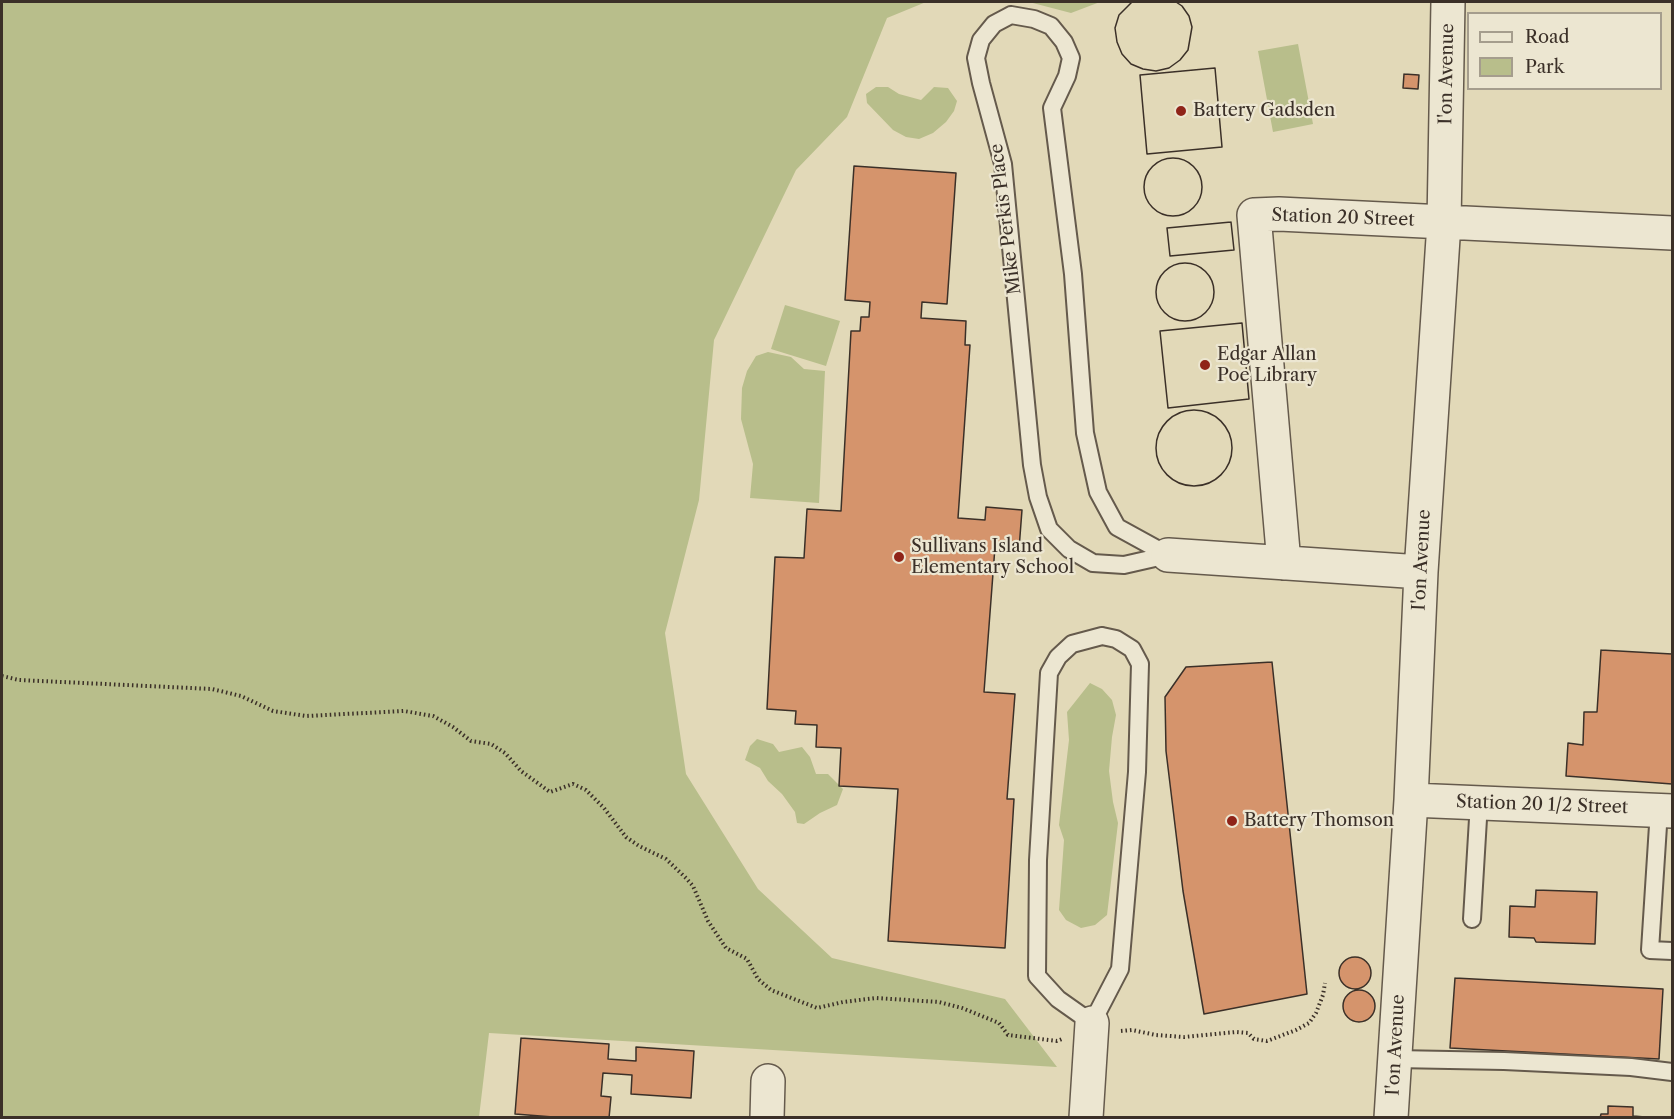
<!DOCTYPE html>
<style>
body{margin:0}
#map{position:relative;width:1674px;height:1119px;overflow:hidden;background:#e2d9b8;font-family:"Libre Caslon Text",serif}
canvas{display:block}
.frame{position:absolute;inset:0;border:3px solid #3b3028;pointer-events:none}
.legend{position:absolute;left:1467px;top:12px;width:195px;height:78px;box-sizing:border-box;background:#ece6d1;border:2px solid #a59d8d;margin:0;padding:8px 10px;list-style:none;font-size:18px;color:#3b3028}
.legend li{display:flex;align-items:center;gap:12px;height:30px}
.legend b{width:30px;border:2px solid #a59d8d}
</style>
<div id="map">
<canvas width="1674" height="1119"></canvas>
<div class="frame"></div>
<ul class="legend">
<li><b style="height:8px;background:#ece6d1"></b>Road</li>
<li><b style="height:16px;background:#b8be8b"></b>Park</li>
</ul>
</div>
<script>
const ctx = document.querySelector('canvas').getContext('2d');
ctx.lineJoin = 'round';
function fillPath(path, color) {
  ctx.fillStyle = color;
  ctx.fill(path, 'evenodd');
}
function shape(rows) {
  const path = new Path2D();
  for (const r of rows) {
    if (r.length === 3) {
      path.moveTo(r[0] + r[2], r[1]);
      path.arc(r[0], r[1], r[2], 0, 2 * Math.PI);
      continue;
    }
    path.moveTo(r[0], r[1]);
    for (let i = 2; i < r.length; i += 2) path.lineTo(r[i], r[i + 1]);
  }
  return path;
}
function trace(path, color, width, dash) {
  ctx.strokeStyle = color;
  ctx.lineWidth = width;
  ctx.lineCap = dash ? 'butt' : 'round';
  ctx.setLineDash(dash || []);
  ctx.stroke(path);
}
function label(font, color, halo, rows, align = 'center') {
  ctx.font = font + ' "Libre Caslon Text",serif';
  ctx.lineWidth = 4.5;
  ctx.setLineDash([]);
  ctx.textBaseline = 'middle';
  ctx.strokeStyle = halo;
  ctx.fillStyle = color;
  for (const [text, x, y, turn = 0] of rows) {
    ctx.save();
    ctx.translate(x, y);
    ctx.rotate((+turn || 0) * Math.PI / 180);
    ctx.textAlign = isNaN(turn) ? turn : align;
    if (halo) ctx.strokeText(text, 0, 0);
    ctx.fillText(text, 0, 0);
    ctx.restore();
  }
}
fillPath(shape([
 [2,2,926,2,887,18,847,117,796,170,714,340,699,500,665,633,686,774,758,889,832,958,1005,999,1057,1067,489,1033,479,1117,2,1117],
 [1029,2,1100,2,1071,13],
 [1298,44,1313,124,1273,132,1258,51],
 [876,87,888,87,899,94,921,100,934,87,948,88,957,101,954,111,946,122,933,133,919,139,906,137,893,130,867,103,866,94],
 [785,305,840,321,826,366,771,349],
 [768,352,791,357,804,369,825,371,819,503,750,498,753,464,741,419,742,388,747,371,756,356],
 [1090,683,1102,689,1112,700,1116,715,1112,737,1109,771,1113,802,1118,823,1107,915,1095,925,1081,928,1066,920,1059,910,1064,840,1059,825,1069,740,1067,712],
 [757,739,773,744,779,752,802,747,810,757,816,774,828,774,843,789,837,805,820,813,804,824,797,823,795,812,782,794,768,781,760,768,745,760,750,746]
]), '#b8be8b');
const building = shape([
 [1132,2,1176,2,1182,6,1189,16,1192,27,1188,50,1180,60,1169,68,1156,71,1143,69,1131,64,1122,54,1117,42,1115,28,1119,15,1132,2],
 [1132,2,1176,2,1182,6,1189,16,1192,27,1188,50,1180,60,1169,68,1156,71,1143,69,1131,64,1122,54,1117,42,1115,28,1119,15,1132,2],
 [1215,68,1222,147,1147,154,1140,75,1215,68],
 [1215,68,1222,147,1147,154,1140,75,1215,68],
 [1404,74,1419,75,1418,89,1403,88,1404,74],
 [1173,187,29],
 [1173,187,29],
 [854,166,956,173,947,304,922,302,921,318,966,321,965,345,970,345,958,518,985,520,986,507,1022,510,1019,549,995,547,984,692,1015,694,1007,799,1014,799,1005,948,888,941,898,789,839,786,841,748,816,747,817,725,795,724,796,711,767,709,775,557,804,558,807,509,841,511,851,331,860,331,861,317,869,317,870,302,845,300,854,166],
 [1231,222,1234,250,1170,256,1167,228,1231,222],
 [1231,222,1234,250,1170,256,1167,228,1231,222],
 [1185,292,29],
 [1185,292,29],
 [1242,323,1249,399,1168,408,1160,331,1242,323],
 [1242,323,1249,399,1168,408,1160,331,1242,323],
 [1194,448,38],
 [1194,448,38],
 [1601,650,1672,654,1672,784,1566,776,1568,743,1583,745,1584,712,1597,712,1601,650],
 [1272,662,1307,994,1204,1014,1183,891,1166,751,1165,697,1186,667,1272,662],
 [1536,890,1597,892,1595,944,1536,942,1534,938,1509,937,1510,906,1535,907,1536,890],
 [1355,973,16],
 [1455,978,1663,989,1659,1059,1450,1048,1455,978],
 [1359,1006,16],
 [521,1038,609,1044,608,1059,636,1061,636,1047,694,1051,691,1098,631,1094,632,1075,603,1073,601,1096,611,1097,609,1118,566,1118,515,1114,521,1038],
 [1608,1106,1633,1107,1633,1116,1657,1118,1600,1118,1601,1114,1608,1114,1608,1106]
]);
fillPath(building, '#d5946c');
trace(building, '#3b3028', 1.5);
const service = shape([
 [1011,15,1034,19,1051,26,1064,42,1071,58,1067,76,1052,108,1073,274,1085,433,1098,492,1117,527,1168,555,1124,565,1093,563,1069,549,1049,529,1038,497,1032,465,1003,164,981,83,976,58,981,40,994,24,1011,15],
 [1102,636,1116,639,1132,649,1140,664,1137,772,1120,969,1092,1023,1058,999,1037,976,1038,860,1049,673,1058,657,1072,644,1102,636],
 [1659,810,1650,950,1672,951],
 [1472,919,1479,802],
 [1395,1059,1504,1061,1631,1067,1672,1072]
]);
const minor = shape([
 [1168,555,1421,572],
 [1284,563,1254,215,1279,214,1672,233],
 [1411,800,1672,811],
 [767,1118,768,1081],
 [1086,1118,1092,1023],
 [1391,1118,1411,800,1421,572,1444,223,1448,2]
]);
trace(service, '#655a4c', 20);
trace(minor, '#655a4c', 36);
trace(shape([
 [2,676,19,680,212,689,241,696,273,711,306,716,404,711,433,716,453,727,471,741,491,744,505,753,521,771,550,792,573,784,586,790,604,808,626,837,639,846,666,859,686,878,693,886,708,921,726,948,747,959,758,979,771,990,817,1008,843,1002,876,998,939,1002,962,1008,999,1023,1008,1035,1057,1041,1062,1039],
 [1121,1031,1132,1030,1156,1035,1184,1037,1236,1032,1248,1033,1254,1039,1267,1041,1296,1030,1309,1023,1316,1013,1323,995,1325,983]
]), '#3b3028', 4, [1.5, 3]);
trace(service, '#ece6d1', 16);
trace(minor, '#ece6d1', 33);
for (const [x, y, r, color] of [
 [1181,111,6,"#8f2418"],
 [1205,365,6,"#8f2418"],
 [899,557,6,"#8f2418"],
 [1232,821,6,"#8f2418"]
]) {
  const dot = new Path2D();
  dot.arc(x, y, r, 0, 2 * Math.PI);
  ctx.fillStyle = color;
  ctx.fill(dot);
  trace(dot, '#ece6d1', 2);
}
label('18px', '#3b3028', '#ece6d1', [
 ["I'on Avenue",1447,74,-89],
 ["Station 20 Street",1343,218,2],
 ["Mike Perkis Place",1006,219,-97],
 ["I'on Avenue",1422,560,-87],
 ["Station 20 1/2 Street",1542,805,2],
 ["I'on Avenue",1396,1045,-87]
]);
label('18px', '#3b3028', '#ece6d1', [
 ["Battery Gadsden",1193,111],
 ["Edgar Allan",1217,355],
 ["Poe Library",1217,376],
 ["Sullivans Island",911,547],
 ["Elementary School",911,568],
 ["Battery Thomson",1244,821]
], 'left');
</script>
